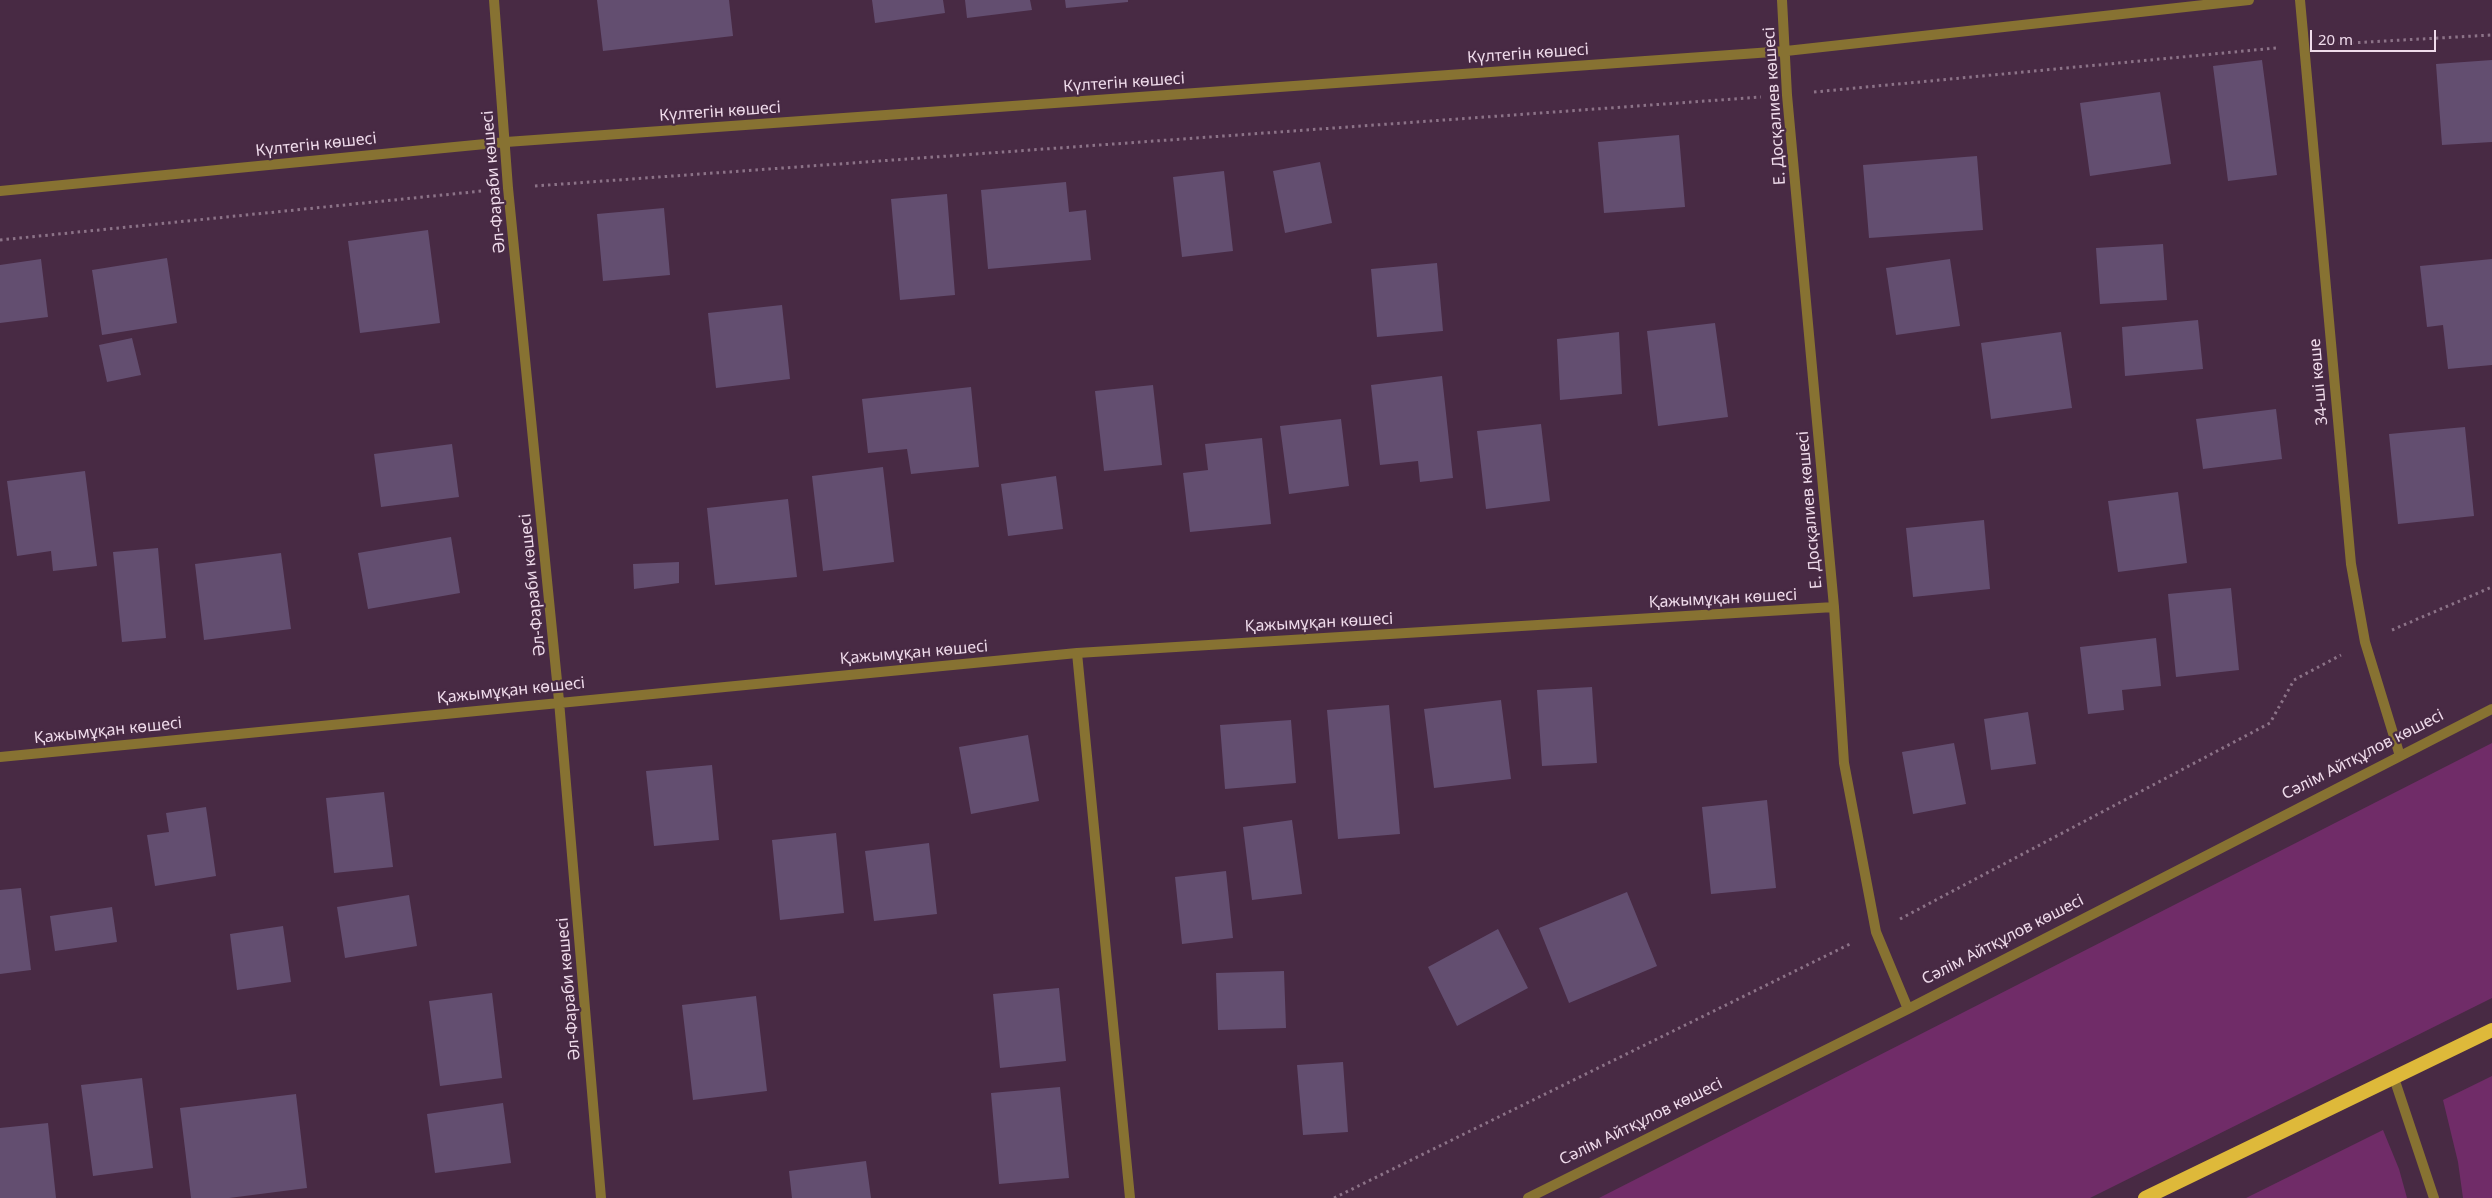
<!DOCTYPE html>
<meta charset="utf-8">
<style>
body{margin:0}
#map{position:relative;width:2492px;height:1198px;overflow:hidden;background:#482a44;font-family:"Noto Sans",sans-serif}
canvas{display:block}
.scale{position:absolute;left:2310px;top:30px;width:126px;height:22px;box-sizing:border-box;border:2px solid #efdbeb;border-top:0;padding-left:6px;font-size:15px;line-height:18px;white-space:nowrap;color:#efdbeb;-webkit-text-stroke:4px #482a44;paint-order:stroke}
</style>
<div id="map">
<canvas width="2492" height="1198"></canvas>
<div class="scale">20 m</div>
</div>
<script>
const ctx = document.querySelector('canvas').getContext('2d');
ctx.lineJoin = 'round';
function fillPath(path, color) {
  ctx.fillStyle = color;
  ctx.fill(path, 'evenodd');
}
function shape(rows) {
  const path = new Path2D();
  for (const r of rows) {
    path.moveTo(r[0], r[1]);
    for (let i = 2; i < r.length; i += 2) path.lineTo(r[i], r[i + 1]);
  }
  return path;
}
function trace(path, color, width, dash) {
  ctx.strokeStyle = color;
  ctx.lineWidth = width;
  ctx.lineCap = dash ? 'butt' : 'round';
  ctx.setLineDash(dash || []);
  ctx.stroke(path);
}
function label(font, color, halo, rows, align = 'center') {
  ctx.font = font + ' "Noto Sans",sans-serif';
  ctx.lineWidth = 4.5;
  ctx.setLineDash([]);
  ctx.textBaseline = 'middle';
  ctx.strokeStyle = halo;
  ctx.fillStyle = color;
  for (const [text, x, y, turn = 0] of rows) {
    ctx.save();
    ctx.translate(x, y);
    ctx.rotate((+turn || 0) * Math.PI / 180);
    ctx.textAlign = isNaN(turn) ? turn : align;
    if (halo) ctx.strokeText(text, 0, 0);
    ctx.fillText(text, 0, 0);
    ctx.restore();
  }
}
fillPath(shape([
 [2492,743,2492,998,2090,1198,1599,1198],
 [2492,1076,2492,1198,2463,1198,2458,1162,2443,1100],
 [2383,1130,2399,1169,2407,1198,2246,1198]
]), '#702c68');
fillPath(shape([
 [597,0,729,0,733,36,603,51],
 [872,0,943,0,945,13,875,23],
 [965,0,1030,0,1032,10,967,18],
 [1065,0,1128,0,1128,2,1066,8],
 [2262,60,2277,175,2228,181,2213,66],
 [2492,60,2492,142,2442,145,2436,64],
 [2160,92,2171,164,2090,176,2080,103],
 [1679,135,1685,207,1604,213,1598,142],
 [1977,156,1983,230,1869,238,1863,165],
 [1320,162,1332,223,1285,233,1273,171],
 [1224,171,1233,251,1182,257,1173,177],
 [1066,182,1069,212,1086,210,1091,260,988,269,981,190],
 [947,194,955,295,900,300,891,199],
 [664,208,670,275,603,281,597,214],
 [428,230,440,323,360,333,348,241],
 [2163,244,2167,300,2100,304,2096,248],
 [167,258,177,323,102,335,92,270],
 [41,259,48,317,0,323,0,265],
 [1950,259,1960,326,1896,335,1886,268],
 [2492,259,2492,365,2448,369,2443,325,2427,327,2420,266],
 [1437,263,1443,331,1377,337,1371,269],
 [782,305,790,379,716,388,708,313],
 [2198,320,2203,369,2125,376,2122,327],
 [1715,323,1728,417,1658,426,1647,331],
 [1619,332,1622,394,1560,400,1557,339],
 [2061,332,2072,408,1991,419,1981,343],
 [132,338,141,375,107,382,99,345],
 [1442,376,1453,478,1420,482,1418,461,1380,465,1371,385],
 [1153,385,1162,465,1104,471,1095,391],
 [971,387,979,467,911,474,907,449,868,453,862,399],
 [2276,409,2282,459,2203,469,2196,419],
 [1341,419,1349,486,1289,494,1280,426],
 [1541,424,1550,501,1486,509,1477,431],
 [2465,427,2474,516,2398,524,2389,434],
 [1262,438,1271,524,1190,532,1183,473,1208,470,1205,444],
 [452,444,459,497,381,507,374,454],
 [883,467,894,562,823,571,812,476],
 [85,471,97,566,53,571,51,551,17,556,7,481],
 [1056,476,1063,529,1008,536,1001,484],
 [2178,492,2187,563,2118,572,2108,501],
 [788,499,797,577,715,585,707,508],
 [1984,520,1990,589,1913,597,1906,528],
 [451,537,460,593,368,609,358,553],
 [158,548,166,638,122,642,113,552],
 [281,553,291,629,204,640,195,564],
 [679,562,679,583,634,589,633,564],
 [2231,588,2239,670,2176,677,2168,594],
 [2156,638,2161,686,2122,690,2124,710,2088,714,2080,647],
 [1592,687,1597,763,1542,766,1537,690],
 [1501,700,1511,779,1434,788,1424,709],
 [1389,705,1400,834,1338,839,1327,710],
 [2028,712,2036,764,1991,770,1984,719],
 [1291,720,1296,783,1225,789,1220,725],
 [1028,735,1039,801,971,814,959,747],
 [1954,743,1966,804,1913,814,1902,752],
 [712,765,719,840,654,846,646,771],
 [384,792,393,867,334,873,326,798],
 [1767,800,1776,888,1711,894,1702,807],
 [206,807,216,876,155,886,147,835,169,832,166,813],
 [1292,820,1302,894,1252,900,1243,827],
 [836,833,844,913,780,920,772,840],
 [929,843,937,914,874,921,865,851],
 [1226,871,1233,938,1182,944,1175,877],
 [21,888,31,970,0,974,0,890],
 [1627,892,1657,966,1569,1003,1539,928],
 [409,895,417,946,345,958,337,907],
 [112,907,117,942,55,951,50,916],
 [283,926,291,982,237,990,230,934],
 [1498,929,1528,988,1457,1026,1428,967],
 [1284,971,1286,1028,1218,1030,1216,973],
 [1059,988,1066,1061,1000,1068,993,994],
 [492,993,502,1078,440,1086,429,1001],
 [756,996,767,1091,693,1100,682,1005],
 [1343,1062,1348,1132,1303,1135,1297,1065],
 [142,1078,153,1168,93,1176,81,1085],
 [1060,1087,1069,1178,999,1184,991,1093],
 [296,1094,307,1188,229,1198,191,1198,180,1108],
 [503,1103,511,1163,435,1173,427,1114],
 [48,1123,56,1198,0,1198,0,1128],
 [866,1161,871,1198,792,1198,789,1171]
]), '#634e70');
trace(shape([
 [2332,44,2492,35],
 [1814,92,2276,48],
 [535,186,1761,97],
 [0,240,482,191],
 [2392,630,2492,587],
 [1900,919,2270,723,2294,680,2341,655],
 [1334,1198,1852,943]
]), '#8c7388', 3, [2.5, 4]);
trace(shape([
 [494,0,508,188,559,701,601,1198],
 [1782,0,1787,95,1834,607,1844,763,1876,932,1908,1009],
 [2300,0,2351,564,2365,642,2400,756],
 [0,191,506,142,1786,51,2249,0],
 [1077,653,1130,1198],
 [0,757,1077,653,1834,607],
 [2394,1078,2434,1198],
 [1528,1198,1908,1009,2492,709]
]), '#877232', 10);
trace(shape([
 [2145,1198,2492,1030]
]), '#deb93a', 14);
label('16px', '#efdbeb', '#482a44', [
 ["Күлтегін көшесі",1528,54,-4],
 ["Күлтегін көшесі",1124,83,-4],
 ["Е. Досқалиев көшесі",1775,106,-94],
 ["Күлтегін көшесі",720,112,-4],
 ["Күлтегін көшесі",316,145,-6],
 ["Әл-Фараби көшесі",494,182,-95],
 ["34-ші көше",2319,382,-95],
 ["Е. Досқалиев көшесі",1810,510,-95],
 ["Әл-Фараби көшесі",533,585,-96],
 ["Қажымұқан көшесі",1723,599,-3],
 ["Қажымұқан көшесі",1319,623,-3],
 ["Қажымұқан көшесі",914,653,-5],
 ["Қажымұқан көшесі",511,691,-6],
 ["Қажымұқан көшесі",108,731,-6],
 ["Сәлім Айтқұлов көшесі",2363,755,-27],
 ["Сәлім Айтқұлов көшесі",2003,940,-27],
 ["Әл-Фараби көшесі",569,989,-95],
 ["Сәлім Айтқұлов көшесі",1641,1122,-26]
]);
</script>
